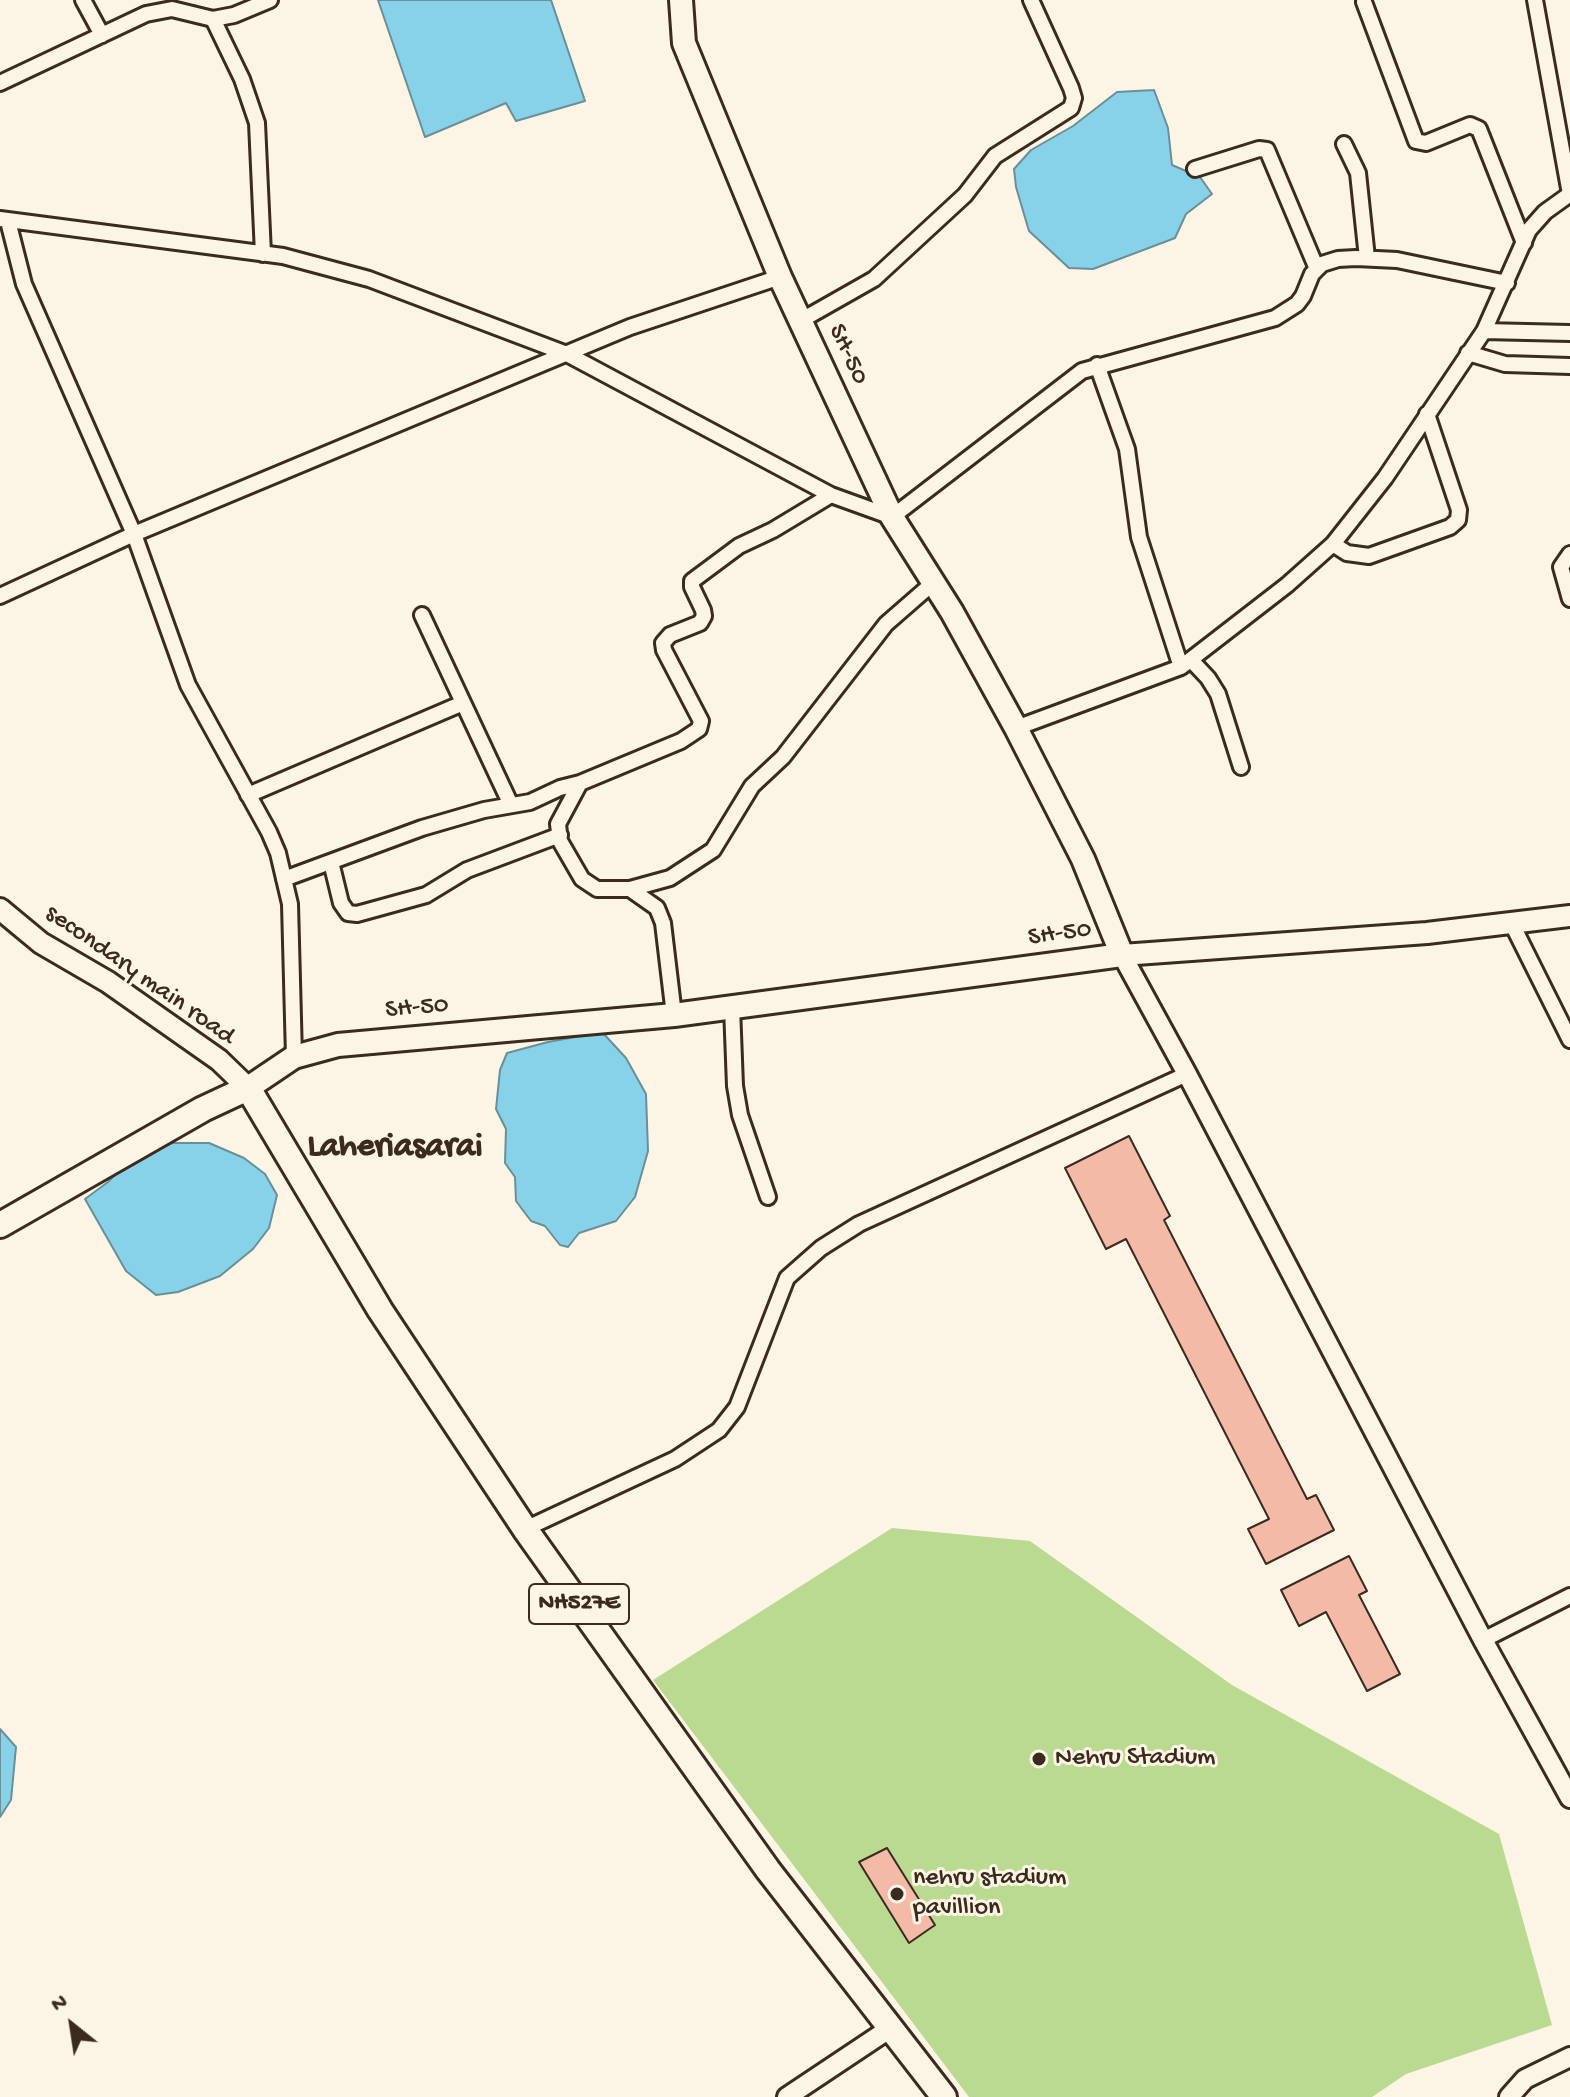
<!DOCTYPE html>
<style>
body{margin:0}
#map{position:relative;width:1570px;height:2097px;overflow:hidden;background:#fcf5e5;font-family:"Gochi Hand",sans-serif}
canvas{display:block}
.north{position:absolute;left:32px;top:1985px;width:80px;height:80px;-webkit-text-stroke:6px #fcf5e5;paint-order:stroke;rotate:330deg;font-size:22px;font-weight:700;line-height:32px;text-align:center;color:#3b2a1e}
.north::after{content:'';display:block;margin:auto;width:28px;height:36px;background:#3b2a1e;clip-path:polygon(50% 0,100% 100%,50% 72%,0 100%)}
</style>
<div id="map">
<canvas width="1570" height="2097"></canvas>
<div class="north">N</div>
</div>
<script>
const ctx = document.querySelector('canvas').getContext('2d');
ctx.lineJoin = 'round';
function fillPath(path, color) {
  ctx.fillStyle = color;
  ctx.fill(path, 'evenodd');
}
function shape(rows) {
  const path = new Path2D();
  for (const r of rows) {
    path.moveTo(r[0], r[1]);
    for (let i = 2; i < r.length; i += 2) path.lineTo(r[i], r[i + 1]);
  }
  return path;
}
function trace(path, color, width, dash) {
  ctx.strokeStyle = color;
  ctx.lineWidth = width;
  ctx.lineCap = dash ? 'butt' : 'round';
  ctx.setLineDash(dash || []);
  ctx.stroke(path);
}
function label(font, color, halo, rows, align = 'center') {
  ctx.font = font + ' "Gochi Hand",sans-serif';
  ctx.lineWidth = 6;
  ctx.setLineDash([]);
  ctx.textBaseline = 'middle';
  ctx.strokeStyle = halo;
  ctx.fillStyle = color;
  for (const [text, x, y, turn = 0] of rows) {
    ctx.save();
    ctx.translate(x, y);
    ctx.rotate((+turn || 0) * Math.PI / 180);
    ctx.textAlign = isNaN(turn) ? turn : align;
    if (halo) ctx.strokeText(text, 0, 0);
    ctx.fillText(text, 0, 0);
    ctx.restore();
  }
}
fillPath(shape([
 [892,1528,1030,1541,1232,1685,1499,1834,1552,2025,1406,2074,1372,2097,969,2097,653,1680]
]), '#bada92');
const water = shape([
 [378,0,551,0,585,101,516,121,506,103,425,137,378,0],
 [1154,90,1168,128,1172,165,1200,177,1212,194,1186,214,1175,238,1093,269,1069,268,1029,231,1016,187,1014,169,1031,150,1073,126,1117,92,1154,90],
 [602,1032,626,1058,646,1094,648,1151,635,1197,616,1221,579,1233,568,1247,560,1245,545,1226,531,1221,516,1201,515,1177,505,1163,506,1129,496,1109,500,1070,507,1053,548,1042,602,1032],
 [172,1143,209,1143,244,1158,265,1174,277,1195,269,1228,253,1249,220,1276,178,1292,156,1295,126,1271,85,1199,108,1182,128,1161,172,1143],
 [0,1729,16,1747,11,1800,0,1817,0,1729]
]);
fillPath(water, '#88d2e9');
trace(water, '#698f98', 2);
const building = shape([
 [1129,1136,1170,1216,1164,1220,1307,1499,1316,1495,1334,1530,1266,1564,1248,1529,1269,1519,1126,1239,1106,1249,1065,1168,1129,1136],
 [1349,1556,1367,1591,1359,1595,1400,1674,1367,1691,1326,1612,1299,1626,1281,1590,1349,1556],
 [887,1848,935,1925,909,1943,859,1862,887,1848]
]);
fillPath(building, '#f2baa7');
trace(building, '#3b2a1e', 2);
const minor = shape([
 [83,0,102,35],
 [1535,0,1570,194],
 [1364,2,1416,141,1426,143,1470,125,1479,129,1524,243],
 [213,19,242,79,257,123,263,254],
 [0,83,146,14,172,9,213,19,234,15,270,0],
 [1344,144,1358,173,1367,258],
 [1195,169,1259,149,1267,150,1317,269],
 [0,219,283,256,369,279,567,354,831,495,892,517,1082,371,1275,318,1297,304,1303,296,1312,274,1322,264,1338,259,1356,258,1397,260,1507,283],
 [8,221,24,284,134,534,188,685,269,832,278,853,290,904,294,1057],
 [800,321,874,279,965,195,995,156,1071,108,1074,98,1071,88,1031,0],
 [1484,331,1570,333],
 [1468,353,1505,364,1570,366],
 [1097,365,1127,449,1139,537,1181,667],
 [1333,544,1347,553,1369,556,1450,527,1458,520,1459,510,1427,414],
 [1570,554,1561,567,1570,599],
 [0,596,134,534,630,327,780,277],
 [422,615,511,805],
 [1191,660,1208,678,1218,694,1241,767],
 [1016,728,1181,667,1287,585,1333,544,1385,478,1484,331,1529,230,1545,212,1570,194],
 [580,783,681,741,699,729,701,721,664,650,663,643,670,635,700,623,704,616,703,610,692,587,692,581,739,546,773,530,831,495],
 [248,795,463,703],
 [331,862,341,903,348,913,357,914,426,895,467,870,560,835],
 [284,879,422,828,484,810,530,802,560,788,580,783,558,824,560,841,582,879,597,889,630,889,657,908,663,923,674,1015],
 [630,889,670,878,713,850,752,786,783,757,886,624,933,583],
 [1511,922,1570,1040],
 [732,1007,735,1086,740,1115,768,1197],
 [525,1529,675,1459,719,1430,737,1407,787,1278,821,1248,859,1224,1187,1074],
 [1483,1640,1570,1596]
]);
const tertiary = shape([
 [1122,955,1187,1074,1483,1640,1570,1798],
 [787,2097,892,2027],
 [1509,2097,1525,2079,1570,2057]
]);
const secondary = shape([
 [0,909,41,943,108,982,219,1060,248,1088],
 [1122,955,1427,933,1570,916]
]);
const primary = shape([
 [248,1088,294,1057,338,1045,674,1015,1122,955,1083,859,1016,728,952,612,892,517,780,277,684,43,681,0]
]);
const trunk = shape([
 [0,1225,203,1109,248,1088,380,1310,525,1529,768,1870,944,2097]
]);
trace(minor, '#3b2a1e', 20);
trace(tertiary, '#3b2a1e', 24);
trace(secondary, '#3b2a1e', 26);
trace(primary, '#3b2a1e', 28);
trace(trunk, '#3b2a1e', 30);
trace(minor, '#fcf5e5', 14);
trace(tertiary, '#fcf5e5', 18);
trace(secondary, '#fcf5e5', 20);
trace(primary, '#fcf5e5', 22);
trace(trunk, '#fcf5e5', 24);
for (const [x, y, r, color] of [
 [1039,1759,8,"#3b2a1e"],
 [897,1894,8,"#3b2a1e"]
]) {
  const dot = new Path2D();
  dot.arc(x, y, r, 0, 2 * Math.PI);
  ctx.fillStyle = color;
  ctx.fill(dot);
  trace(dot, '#fcf5e5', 3);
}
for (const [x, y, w] of [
 [579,1604,100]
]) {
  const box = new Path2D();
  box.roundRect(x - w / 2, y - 20, w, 40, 6);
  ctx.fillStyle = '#fcf5e5';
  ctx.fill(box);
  trace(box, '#3b2a1e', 2);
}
label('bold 24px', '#3b2a1e', null, [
 ["NH527E",579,1604]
]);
label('26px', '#3b2a1e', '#fcf5e5', [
 ["SH-50",847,355,65],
 ["SH-50",1060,935,-8],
 ["secondary main road",139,976,35],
 ["SH-50",417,1009,-5]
]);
label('26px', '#3b2a1e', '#fcf5e5', [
 ["Nehru Stadium",1055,1759],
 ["nehru stadium",913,1879],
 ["pavillion",913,1909]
], 'left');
label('bold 34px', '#3b2a1e', '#fcf5e5', [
 ["Laheriasarai",395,1149]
]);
</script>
